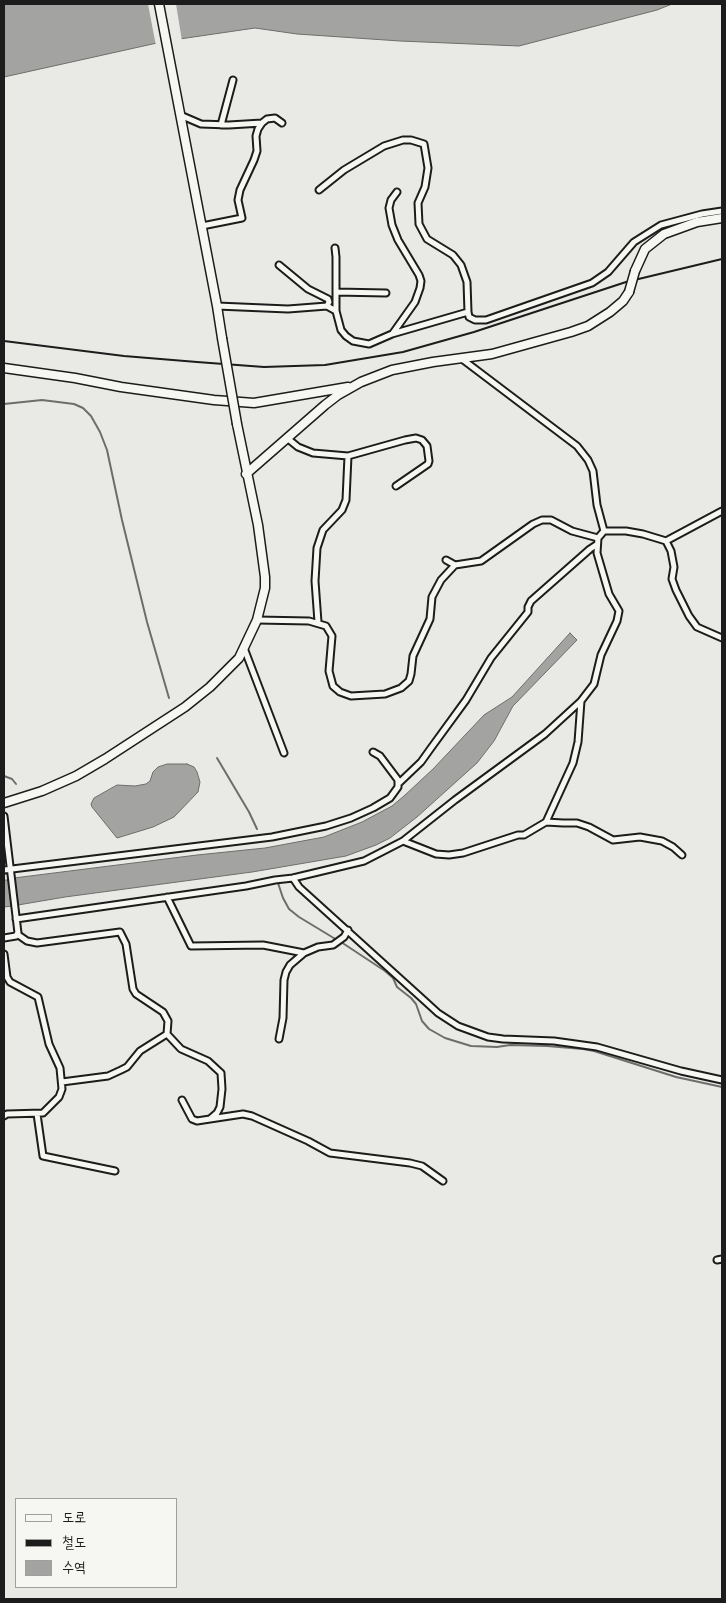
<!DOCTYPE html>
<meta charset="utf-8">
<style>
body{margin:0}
#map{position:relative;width:726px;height:1603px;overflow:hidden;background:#e9e9e5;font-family:Mynerve,"Poor Story",sans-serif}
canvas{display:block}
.frame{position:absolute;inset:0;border:5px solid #1c1c1c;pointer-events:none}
.legend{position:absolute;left:15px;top:1498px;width:162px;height:90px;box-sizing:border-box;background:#f6f6f2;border:1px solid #9f9f9c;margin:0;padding:6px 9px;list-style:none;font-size:15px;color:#1c1c1c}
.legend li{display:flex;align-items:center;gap:10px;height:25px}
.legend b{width:25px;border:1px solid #9f9f9c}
</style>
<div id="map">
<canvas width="726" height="1603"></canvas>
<div class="frame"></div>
<ul class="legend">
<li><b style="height:6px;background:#f6f6f2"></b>도로</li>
<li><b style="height:6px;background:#1c1c1c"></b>철도</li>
<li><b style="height:14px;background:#a3a3a1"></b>수역</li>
</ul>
</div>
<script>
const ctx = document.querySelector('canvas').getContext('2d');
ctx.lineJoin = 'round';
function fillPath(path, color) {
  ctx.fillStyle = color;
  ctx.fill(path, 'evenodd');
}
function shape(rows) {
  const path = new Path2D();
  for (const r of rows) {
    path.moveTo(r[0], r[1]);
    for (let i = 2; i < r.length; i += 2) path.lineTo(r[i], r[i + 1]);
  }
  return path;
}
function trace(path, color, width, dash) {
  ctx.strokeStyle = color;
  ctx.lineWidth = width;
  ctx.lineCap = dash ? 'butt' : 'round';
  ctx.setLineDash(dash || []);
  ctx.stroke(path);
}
const water = shape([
 [4,4,672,4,657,10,519,46,400,41,297,34,255,28,166,41,4,77,4,4],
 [570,633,577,640,513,706,494,741,477,763,417,817,390,838,376,845,346,856,252,872,65,897,18,905,14,878,197,855,265,848,324,837,362,822,392,806,404,796,433,769,484,715,512,697,570,633],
 [187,764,194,767,197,772,200,782,198,792,174,817,153,827,117,838,92,807,91,804,94,798,117,785,135,786,146,784,150,781,153,772,158,767,167,764,187,764],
 [4,880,8,880,12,906,4,907,4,880]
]);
fillPath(water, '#a3a3a1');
trace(water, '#6d6d6c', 1);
fillPath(shape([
 [148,4,176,4,182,41,156,46]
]), '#e9e9e5');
trace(shape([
 [4,404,42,400,74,404,83,408,91,416,100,432,107,450,122,520,147,622,169,698],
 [217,758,249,812,257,829],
 [4,776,12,779,16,784],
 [278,883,283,898,289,909,299,917,337,940],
 [341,942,385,971,393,978,397,987,411,998,416,1004,422,1021,429,1029,445,1038,471,1046,497,1047,510,1045,547,1046,583,1049,594,1051,676,1077,722,1087]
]), '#6d6d6c', 2);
const street = shape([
 [180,115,201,124,229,125,262,123],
 [221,125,233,80],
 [319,190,344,170,384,146,403,140,411,140,424,144,428,168,425,187,418,203,419,224,427,239,453,255,461,265,467,282,468,312,469,317,475,320,486,320,592,283,608,272,634,242,661,225,702,214,722,211],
 [202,226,242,218,238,200,240,190,254,160,257,151,256,136,258,129,262,123,267,119,275,118,282,123],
 [335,248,336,257,336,311],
 [279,265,308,289,328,299,329,302,327,306],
 [336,292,386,293],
 [217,306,288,309,327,306,336,311,341,330,346,336,353,341,369,344,392,334,468,312],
 [393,333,415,302,420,288,421,281,419,275,398,240,392,225,389,208,391,200,397,192],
 [462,359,577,446,588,460,593,471,597,505,604,531],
 [287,438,298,447,313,453,348,456,405,440,416,438,422,440,427,446,429,461,428,464,396,486],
 [666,541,722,511],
 [446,560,455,565,481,561,533,524,542,520,551,520,572,531,598,538],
 [257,620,309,621,326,626,332,636,329,671,333,686,340,692,351,696,385,694,401,688,409,681,411,674,413,656,430,619,432,597,441,580,455,565],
 [318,622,315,581,317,548,323,530,342,510,346,500,348,456],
 [244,648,284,753],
 [399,783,421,762,431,748,466,700,491,658,528,612,528,607,531,601,590,549,596,545],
 [4,816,18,933,16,936,4,938],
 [546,822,573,763,578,742,581,701],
 [403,841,436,854,449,855,463,853,518,835,524,835,546,822,563,823,577,823,589,827,613,840,640,837,662,841,673,847,682,855],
 [4,870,272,837,326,826,351,818,373,808,390,798,398,787,398,780,380,756,373,752],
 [293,878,299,887,426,1002,438,1013,458,1026,488,1037,503,1039,554,1041,597,1047,681,1071,722,1080],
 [167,897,191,946,263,945,304,953],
 [16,919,246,886,275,880,293,878,364,861,403,841,455,800,545,734,581,701,594,684,601,655,617,621,619,611,609,594,597,553,598,538,604,531,626,531,643,534,666,541,671,551,674,567,672,579,676,590,689,616,697,627,722,638],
 [17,934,27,941,37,943,120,932,126,944,133,989,136,994,163,1012,168,1021,167,1034,140,1051,127,1067,121,1070,108,1076,62,1082],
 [4,954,7,977,10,982,38,997,49,1044,60,1068,62,1089,59,1097,43,1113,7,1114,4,1116],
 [167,1034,181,1049,208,1061,221,1073,222,1089,220,1107,217,1113,210,1119,197,1121,192,1119,182,1100],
 [279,1039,283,1018,284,980,286,972,290,965,304,953,318,947,333,945,344,937,348,930],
 [37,1114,43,1156,115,1171],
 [210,1119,243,1114,252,1116,308,1141,330,1153,410,1163,422,1166,443,1181],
 [717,1260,722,1259]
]);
const primary = shape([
 [159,4,217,306,222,338],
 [635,271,645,249,664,234,697,222,722,218],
 [4,368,75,378,121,387,214,400,254,403,348,387],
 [246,474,325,405,338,395,361,382,392,370,433,362,492,354,571,332,588,326,610,312,623,301,629,292],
 [4,803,42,791,76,776,105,759,185,707,210,687,239,658,257,620,265,588,265,577,258,525,237,424]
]);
trace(street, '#1c1c1c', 9);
trace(primary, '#1c1c1c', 11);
trace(street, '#f6f6f2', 5);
trace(primary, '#f6f6f2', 8);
trace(shape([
 [4,341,124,356,197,362,264,367,325,365,403,352,474,332,626,282,722,259]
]), '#1c1c1c', 2);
const primaryBridge = shape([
 [629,292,635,271],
 [222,338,237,424]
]);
trace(primaryBridge, '#1c1c1c', 11, []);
trace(primaryBridge, '#f6f6f2', 8);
</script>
